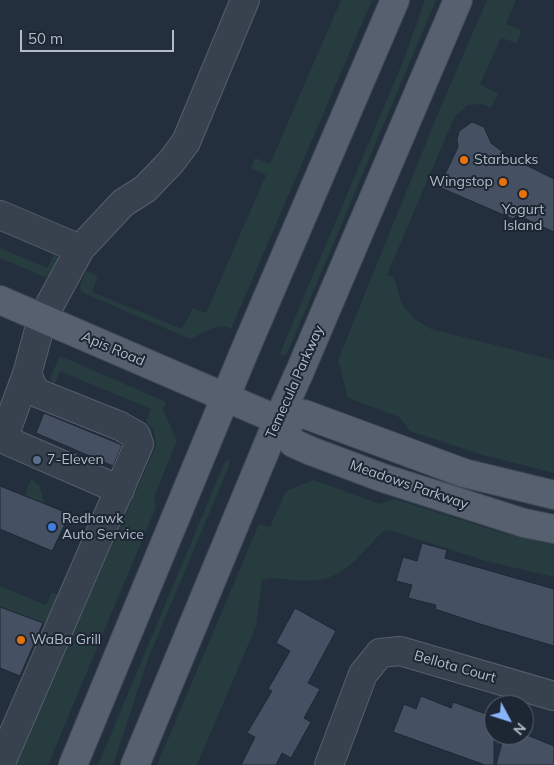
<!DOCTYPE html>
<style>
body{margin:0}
#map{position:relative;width:554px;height:765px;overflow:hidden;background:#242f3e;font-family:Mulish,sans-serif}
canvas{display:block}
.north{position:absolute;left:484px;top:695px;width:50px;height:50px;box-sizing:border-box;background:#1d2633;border:1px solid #59626f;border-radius:50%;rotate:130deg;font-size:14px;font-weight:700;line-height:20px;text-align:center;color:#b4bcc9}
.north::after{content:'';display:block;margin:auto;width:18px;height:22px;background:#8ab4f8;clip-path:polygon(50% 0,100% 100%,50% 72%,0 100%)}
.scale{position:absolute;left:20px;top:30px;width:154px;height:22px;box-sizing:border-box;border:2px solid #b4bcc9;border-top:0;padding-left:6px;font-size:15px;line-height:18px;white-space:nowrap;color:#b4bcc9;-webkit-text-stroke:4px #1d2633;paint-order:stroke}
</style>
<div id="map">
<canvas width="554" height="765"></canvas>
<div class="north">N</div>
<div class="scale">50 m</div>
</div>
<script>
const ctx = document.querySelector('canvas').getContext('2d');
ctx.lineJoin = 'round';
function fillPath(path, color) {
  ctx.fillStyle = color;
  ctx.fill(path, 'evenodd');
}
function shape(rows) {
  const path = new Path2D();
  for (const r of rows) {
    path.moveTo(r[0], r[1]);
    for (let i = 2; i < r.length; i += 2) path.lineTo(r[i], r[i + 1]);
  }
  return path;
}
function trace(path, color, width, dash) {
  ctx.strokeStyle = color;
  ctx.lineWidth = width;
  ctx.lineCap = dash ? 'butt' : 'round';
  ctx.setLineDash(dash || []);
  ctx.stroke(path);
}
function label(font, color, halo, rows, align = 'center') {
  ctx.font = font + ' Mulish,sans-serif';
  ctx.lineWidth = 4;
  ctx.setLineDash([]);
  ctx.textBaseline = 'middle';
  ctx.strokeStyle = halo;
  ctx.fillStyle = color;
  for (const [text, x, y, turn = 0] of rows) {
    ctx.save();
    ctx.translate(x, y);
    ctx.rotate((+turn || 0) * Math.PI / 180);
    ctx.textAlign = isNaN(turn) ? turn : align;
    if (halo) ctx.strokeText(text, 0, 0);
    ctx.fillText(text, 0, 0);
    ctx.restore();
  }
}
fillPath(shape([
 [341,0,372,0,231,329,224,326,216,327,190,339,81,292,80,286,86,271,98,276,92,292,182,329,193,308,206,313,266,175,251,168,255,158,270,164],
 [425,0,436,0,287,354,282,357,280,353,286,339,402,64],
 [487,0,516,0,506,24,519,29,521,32,517,43,501,38,480,84,498,94,491,108,482,104,467,105,454,118,387,275,394,277,402,305,415,319,431,329,554,360,554,473,483,455,410,431,399,417,348,398,338,360,439,111],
 [0,248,47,268,54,254,59,258,51,274,45,277,0,258],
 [60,356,166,402,163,409,177,441,154,497,156,507,48,765,15,765,156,446,154,430,146,421,151,409,60,371,54,385,50,378],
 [229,458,229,466,148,659,113,765,98,765,224,464],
 [31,479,39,485,45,504,25,495],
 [313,480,380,504,394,499,499,532,554,545,554,577,486,561,389,530,382,532,355,561,339,573,325,579,305,581,272,578,262,580,256,626,197,765,157,765,259,524,270,527,286,491],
 [0,586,46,605,52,592,61,596,48,625,0,607]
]), '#263c3f');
const building = shape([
 [472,122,484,127,491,143,508,156,554,179,554,232,517,215,513,219,439,187,458,147,457,140,459,131,472,122],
 [44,413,122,445,113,466,36,433,44,413],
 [0,486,70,514,52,551,0,529,0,486],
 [422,543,447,550,445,558,554,589,554,646,480,624,435,609,436,605,408,598,412,585,396,581,403,557,417,561,422,543],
 [0,607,43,623,20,676,0,668,0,607],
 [295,608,336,631,308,683,320,689,304,718,311,722,291,758,282,753,276,765,241,765,255,737,247,733,272,691,268,689,290,651,276,643,295,608],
 [421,696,451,708,453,702,494,717,494,765,485,765,393,732,404,704,416,709,421,696],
 [504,735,527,735,554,746,554,765,496,765,504,735]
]);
fillPath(building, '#455162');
trace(building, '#1f2835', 1);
const minor = shape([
 [0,215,80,249],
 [27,374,3,439,120,490],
 [0,765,139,444,136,435,120,426,35,392,27,374,42,319,80,249,123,203,145,189,171,162,186,142,245,0],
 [329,765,363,674,380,653,400,651,554,696]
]);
const major = shape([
 [0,300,278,420,293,443,311,451,383,478,524,523,554,529],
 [278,420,304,414,464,473,554,495],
 [73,765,245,350,395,0],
 [135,765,278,420,300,371,458,0]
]);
trace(minor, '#565f6c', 30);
trace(major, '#414a57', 30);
trace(minor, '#38414e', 28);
trace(major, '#56606e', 28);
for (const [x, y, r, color] of [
 [464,160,5,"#e8710a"],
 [503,182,5,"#e8710a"],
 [523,194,5,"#e8710a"],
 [37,460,5,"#5c6f8a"],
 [52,527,5,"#3f7fe0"],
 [21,640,5,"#e8710a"]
]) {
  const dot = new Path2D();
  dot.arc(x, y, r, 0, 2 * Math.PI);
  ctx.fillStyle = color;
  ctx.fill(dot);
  trace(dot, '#1d2633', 2);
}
label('14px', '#b4bcc9', '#1d2633', [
 ["Starbucks",474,160],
 ["Wingstop",493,182,"right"],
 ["Yogurt",523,210,"center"],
 ["Island",523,226,"center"],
 ["7-Eleven",47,460],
 ["Redhawk",62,519],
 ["Auto Service",62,535],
 ["WaBa Grill",31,640]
], 'left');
label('14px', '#b4bcc9', '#1d2633', [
 ["Apis Road",113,349,23],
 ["Temecula Parkway",295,382,-66],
 ["Meadows Parkway",409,485,19],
 ["Bellota Court",455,667,16]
]);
</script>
